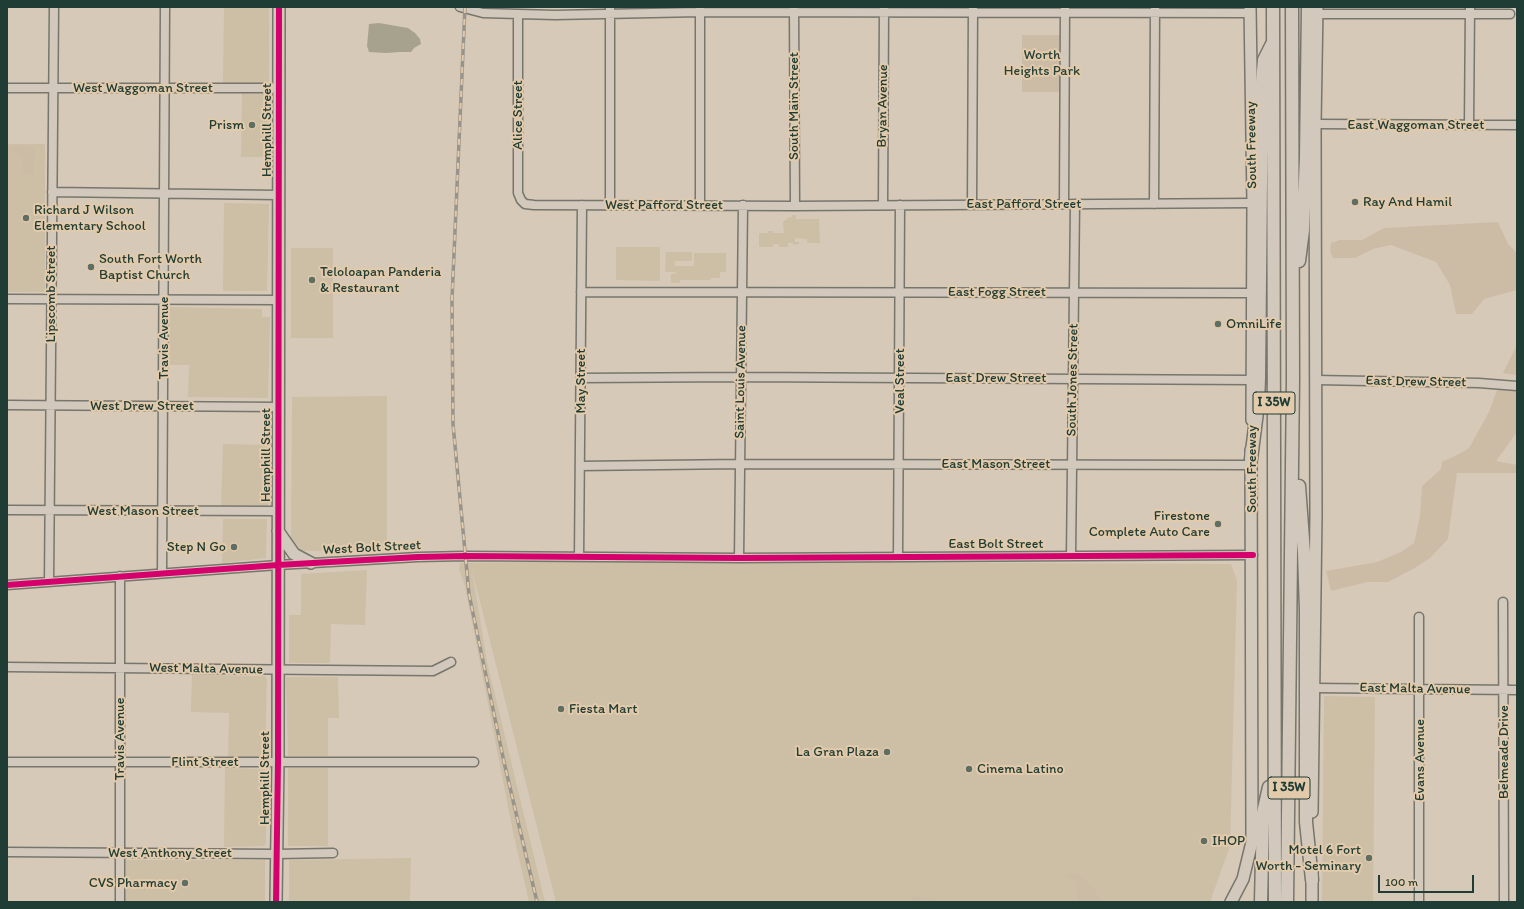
<!DOCTYPE html>
<style>
body{margin:0}
#map{position:relative;width:1524px;height:909px;overflow:hidden;background:#d6c9b8;font-family:Itim,sans-serif}
canvas{display:block}
.frame{position:absolute;inset:0;border:8px solid #1f3d34;pointer-events:none}
.scale{position:absolute;left:1378px;top:875px;width:96px;height:18px;box-sizing:border-box;border:2px solid #1f3d34;border-top:0;padding-left:5px;font-size:12px;line-height:14px;white-space:nowrap;color:#1f3d34;-webkit-text-stroke:3px #e3caab;paint-order:stroke}
</style>
<div id="map">
<canvas width="1524" height="909"></canvas>
<div class="frame"></div>
<div class="scale">100 m</div>
</div>
<script>
const ctx = document.querySelector('canvas').getContext('2d');
ctx.lineJoin = 'round';
function fillPath(path, color) {
  ctx.fillStyle = color;
  ctx.fill(path, 'evenodd');
}
function shape(rows) {
  const path = new Path2D();
  for (const r of rows) {
    path.moveTo(r[0], r[1]);
    for (let i = 2; i < r.length; i += 2) path.lineTo(r[i], r[i + 1]);
  }
  return path;
}
function trace(path, color, width, dash) {
  ctx.strokeStyle = color;
  ctx.lineWidth = width;
  ctx.lineCap = dash ? 'butt' : 'round';
  ctx.setLineDash(dash || []);
  ctx.stroke(path);
}
function label(font, color, halo, rows, align = 'center') {
  ctx.font = font + ' Itim,sans-serif';
  ctx.lineWidth = 4;
  ctx.setLineDash([]);
  ctx.textBaseline = 'middle';
  ctx.strokeStyle = halo;
  ctx.fillStyle = color;
  for (const [text, x, y, turn = 0] of rows) {
    ctx.save();
    ctx.translate(x, y);
    ctx.rotate((+turn || 0) * Math.PI / 180);
    ctx.textAlign = isNaN(turn) ? turn : align;
    if (halo) ctx.strokeText(text, 0, 0);
    ctx.fillText(text, 0, 0);
    ctx.restore();
  }
}
fillPath(shape([
 [224,7,269,7,269,84,223,85],
 [242,93,266,94,271,98,271,157,241,157],
 [7,144,45,144,45,292,7,292],
 [224,203,269,204,267,291,223,291],
 [792,215,796,215,796,219,819,219,820,243,807,243,807,239,795,238,795,242,799,242,799,244,793,245,793,243,788,243,788,247,779,247,779,244,773,244,773,247,759,247,759,233,768,233,768,231,773,231,773,233,784,233,783,222,784,222,784,220,787,220,787,218,792,217],
 [616,247,660,247,660,281,616,280],
 [291,248,333,248,333,338,291,338],
 [666,252,692,252,692,261,675,261,675,266,694,266,694,253,726,253,726,272,720,272,720,278,711,278,710,280,680,280,680,283,671,283,671,274,676,274,676,273,674,272,665,272],
 [169,307,262,309,262,317,270,317,268,398,188,397,189,365,168,365],
 [387,396,387,550,301,551,291,543,292,397],
 [223,444,268,445,268,507,221,506],
 [223,519,267,519,266,558,222,563],
 [606,561,1231,564,1237,581,1230,846,1210,902,556,902,472,570,487,662,545,902,529,902,513,832,465,586,459,569,460,563],
 [367,570,365,625,331,624,330,663,289,663,289,615,301,615,301,574],
 [192,675,265,676,267,679,265,757,228,758,229,713,191,712],
 [286,677,338,677,339,718,328,718,328,756,288,756],
 [1324,696,1375,697,1373,902,1322,902],
 [225,768,264,769,266,771,266,843,264,846,224,847],
 [288,768,328,768,328,846,288,846],
 [411,858,410,901,462,902,289,902,289,860],
 [126,860,265,860,265,902,125,902]
]), '#cdbea6');
fillPath(shape([
 [1022,35,1062,35,1062,92,1022,92],
 [15,146,35,147,33,175,25,174,22,169,23,156,9,150,11,147],
 [1498,222,1508,244,1517,253,1517,290,1484,299,1472,314,1456,314,1450,285,1436,262,1391,245,1373,249,1355,258,1333,258,1330,251,1331,243,1340,240,1362,240,1384,228],
 [1517,345,1517,375,1503,373],
 [1497,390,1517,391,1517,432,1496,461,1517,465,1517,473,1457,473,1448,539,1430,558,1413,569,1388,582,1367,582,1331,591,1326,571,1377,562,1401,552,1414,543,1420,516,1422,486,1441,469,1442,462,1463,452,1469,448,1489,412],
 [1074,873,1079,874,1095,890,1101,902,1078,902,1076,880,1074,879,1072,881,1067,877,1068,875],
 [917,895,940,902,909,902,911,899]
]), '#ccbca6');
fillPath(shape([
 [379,23,408,28,415,33,420,39,421,44,414,48,411,52,400,52,386,53,369,52,367,46,369,24]
]), '#a7a28d');
const minor = shape([
 [460,7,483,13,555,15,700,12,1250,13],
 [610,7,610,205],
 [794,7,795,206],
 [518,14,518,193,521,200,525,204,534,205,795,206,1253,203],
 [1317,14,1510,14],
 [7,88,279,88],
 [1315,124,1517,125],
 [1469,125,1470,7],
 [52,192,278,195],
 [1064,204,1065,7],
 [1154,204,1155,7],
 [700,205,700,8],
 [883,205,884,7],
 [972,205,973,7],
 [581,292,1252,293],
 [7,299,278,300],
 [581,378,741,377,1252,380],
 [1316,380,1479,383,1517,386],
 [7,405,278,407],
 [580,466,740,464,1251,465],
 [7,510,278,511],
 [898,556,900,205],
 [1071,556,1075,204],
 [579,557,582,205],
 [739,558,743,205],
 [162,573,165,7],
 [49,582,54,7],
 [7,585,278,565,418,557,465,556,739,558,1253,555],
 [1503,602,1504,902],
 [1419,617,1419,902],
 [7,667,433,671,451,662],
 [1313,688,1517,690],
 [7,762,474,762],
 [7,852,277,854,333,853],
 [120,902,120,576]
]);
const major = shape([
 [1250,7,1253,203,1252,420],
 [278,531,294,554,311,563],
 [1312,812,1316,515,1315,124,1317,7],
 [1312,872,1312,902],
 [276,902,278,762,279,7],
 [1231,902,1243,879,1252,842,1251,450]
]);
const highway = shape([
 [1273,7,1275,902],
 [1299,261,1303,230,1306,157,1308,7],
 [1251,459,1258,404,1259,378,1262,83,1264,60,1272,44],
 [1299,486,1304,553,1306,610,1306,822,1312,880],
 [1261,902,1263,813,1269,787],
 [1287,902,1293,378,1292,7]
]);
trace(minor, '#77766d', 11);
trace(major, '#77766d', 14);
trace(highway, '#77766d', 15);
trace(minor, '#d2c8bc', 8);
trace(major, '#d2c8bc', 11);
trace(highway, '#d2c8bc', 12);
const rail = shape([
 [465,7,452,299,453,424,469,594,504,762,537,902]
]);
trace(rail, '#98948b', 3.5);
trace(rail, '#e3caab', 2, [6]);
trace(shape([
 [7,585,278,565,418,557,465,556,739,558,1253,555],
 [276,902,278,762,279,7]
]), '#d6006c', 6);
for (const [x, y, r, color] of [
 [252,125,4,"#5f6e62"],
 [1355,202,4,"#5f6e62"],
 [26,218,4,"#5f6e62"],
 [91,267,4,"#5f6e62"],
 [312,280,4,"#5f6e62"],
 [1218,324,4,"#5f6e62"],
 [1218,524,4,"#5f6e62"],
 [234,547,4,"#5f6e62"],
 [561,709,4,"#5f6e62"],
 [887,752,4,"#5f6e62"],
 [969,769,4,"#5f6e62"],
 [1204,841,4,"#5f6e62"],
 [1369,858,4,"#5f6e62"],
 [185,883,4,"#5f6e62"]
]) {
  const dot = new Path2D();
  dot.arc(x, y, r, 0, 2 * Math.PI);
  ctx.fillStyle = color;
  ctx.fill(dot);
  trace(dot, '#e3caab', 1.5);
}
for (const [x, y, w] of [
 [1274,403,42],
 [1289,788,42]
]) {
  const box = new Path2D();
  box.roundRect(x - w / 2, y - 11, w, 22, 3);
  ctx.fillStyle = '#e3caab';
  ctx.fill(box);
  trace(box, '#1f3d34', 1);
}
label('bold 13px', '#1f3d34', null, [
 ["I 35W",1274,403],
 ["I 35W",1289,788]
]);
label('14px', '#274339', '#e3caab', [
 ["Worth",1042,55],
 ["Heights Park",1042,71]
]);
label('14px', '#1f3d34', '#e3caab', [
 ["West Waggoman Street",143,88],
 ["South Main Street",794,106,-90],
 ["Bryan Avenue",883,106,-89],
 ["Alice Street",518,115,-90],
 ["East Waggoman Street",1416,125],
 ["Hemphill Street",267,130,-90],
 ["South Freeway",1252,145,-91],
 ["East Pafford Street",1024,204],
 ["West Pafford Street",664,205],
 ["East Fogg Street",997,292],
 ["Lipscomb Street",51,294,-90],
 ["Travis Avenue",164,338,-90],
 ["East Drew Street",996,378],
 ["South Jones Street",1073,380,-89],
 ["May Street",581,381,-90],
 ["Veal Street",900,381,-90],
 ["Saint Louis Avenue",741,382,-89],
 ["East Drew Street",1416,382,1],
 ["West Drew Street",142,406],
 ["Hemphill Street",266,455,-90],
 ["East Mason Street",996,464],
 ["South Freeway",1252,469,-90],
 ["West Mason Street",143,511],
 ["East Bolt Street",996,544],
 ["West Bolt Street",372,548,-3],
 ["West Malta Avenue",206,669,1],
 ["East Malta Avenue",1415,689,1],
 ["Travis Avenue",120,739,-90],
 ["Belmeade Drive",1504,752,-90],
 ["Evans Avenue",1420,760,-90],
 ["Flint Street",205,762],
 ["Hemphill Street",265,778,-90],
 ["West Anthony Street",170,853]
]);
label('14px', '#1f3d34', '#e3caab', [
 ["Prism",244,125,"right"],
 ["Ray And Hamil",1363,202],
 ["Richard J Wilson",34,210],
 ["Elementary School",34,226],
 ["South Fort Worth",99,259],
 ["Baptist Church",99,275],
 ["Teloloapan Panderia",320,272],
 ["& Restaurant",320,288],
 ["OmniLife",1226,324],
 ["Firestone",1210,516,"right"],
 ["Complete Auto Care",1210,532,"right"],
 ["Step N Go",226,547,"right"],
 ["Fiesta Mart",569,709],
 ["La Gran Plaza",879,752,"right"],
 ["Cinema Latino",977,769],
 ["IHOP",1212,841],
 ["Motel 6 Fort",1361,850,"right"],
 ["Worth - Seminary",1361,866,"right"],
 ["CVS Pharmacy",177,883,"right"]
], 'left');
</script>
